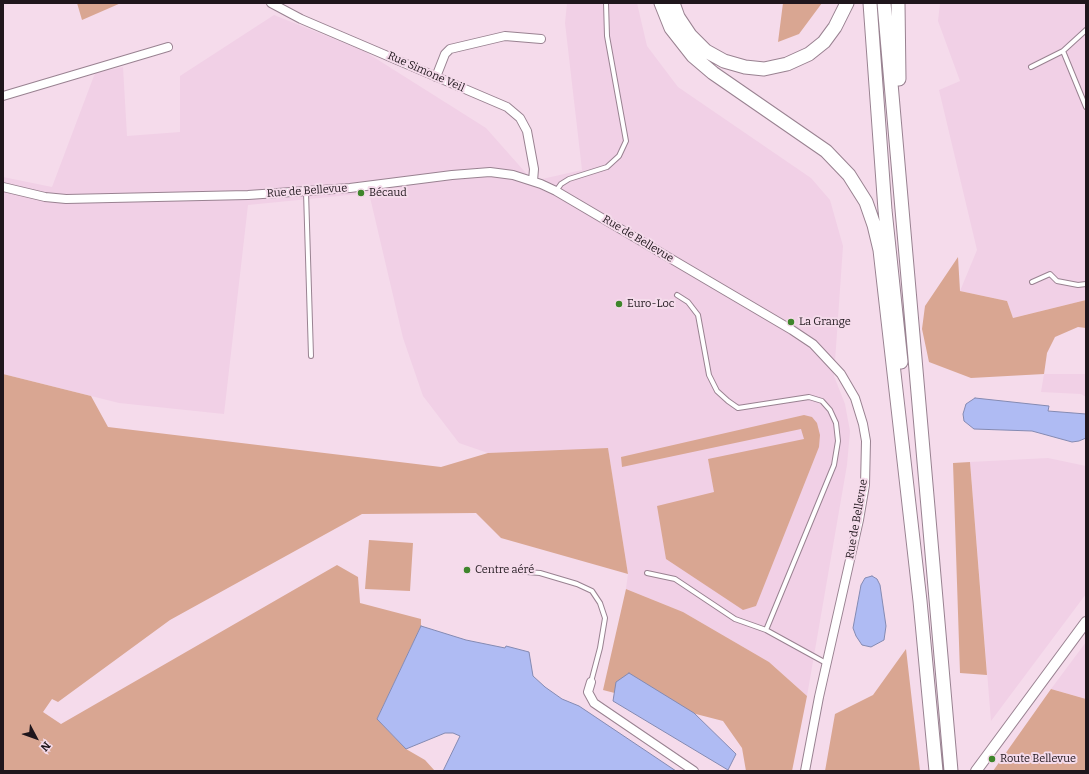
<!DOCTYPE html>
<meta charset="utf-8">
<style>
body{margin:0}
#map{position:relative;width:1089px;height:774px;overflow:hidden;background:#f5dbeb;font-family:Bitter,serif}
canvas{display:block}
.frame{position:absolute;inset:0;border:4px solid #1f161c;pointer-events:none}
.north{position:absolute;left:16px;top:718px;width:40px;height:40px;-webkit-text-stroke:3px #f5dbeb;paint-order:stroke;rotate:131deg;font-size:11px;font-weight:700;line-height:16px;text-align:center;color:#1f161c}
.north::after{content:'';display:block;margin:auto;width:14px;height:18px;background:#1f161c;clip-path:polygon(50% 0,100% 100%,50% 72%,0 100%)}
</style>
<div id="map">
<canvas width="1089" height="774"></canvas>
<div class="frame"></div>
<div class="north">N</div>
</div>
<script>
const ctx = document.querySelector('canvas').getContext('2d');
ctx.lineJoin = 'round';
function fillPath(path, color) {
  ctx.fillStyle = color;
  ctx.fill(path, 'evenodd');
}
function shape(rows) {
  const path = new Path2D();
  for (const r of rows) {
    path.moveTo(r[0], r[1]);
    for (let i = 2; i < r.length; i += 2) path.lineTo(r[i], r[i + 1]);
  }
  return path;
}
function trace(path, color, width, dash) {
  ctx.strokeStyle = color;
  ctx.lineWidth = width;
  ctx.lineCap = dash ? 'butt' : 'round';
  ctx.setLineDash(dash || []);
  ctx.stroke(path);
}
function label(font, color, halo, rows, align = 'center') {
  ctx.font = font + ' Bitter,serif';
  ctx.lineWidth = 4;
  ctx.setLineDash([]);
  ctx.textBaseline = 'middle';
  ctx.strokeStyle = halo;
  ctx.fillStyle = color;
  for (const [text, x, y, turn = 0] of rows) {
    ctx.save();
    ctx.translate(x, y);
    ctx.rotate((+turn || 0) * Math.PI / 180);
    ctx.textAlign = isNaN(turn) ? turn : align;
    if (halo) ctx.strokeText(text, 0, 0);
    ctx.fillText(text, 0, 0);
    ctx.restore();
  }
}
fillPath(shape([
 [567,3,637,3,647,46,678,87,811,178,830,200,843,246,834,376,845,404,850,431,847,465,807,696,769,662,683,612,626,589,628,574,608,449,488,453,459,443,423,396,403,338,369,193,248,205,224,414,119,403,3,374,3,177,52,187,95,73,123,67,127,136,180,132,180,76,274,15,364,51,486,128,533,181,582,170,565,23],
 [940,3,1086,3,1086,300,1013,318,1007,301,960,291,977,250,939,90,960,81,938,21],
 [1044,374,1086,374,1086,397,1081,394,1041,392],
 [1048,458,1086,466,1086,594,991,721,970,462],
 [1086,642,1086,699,1051,689]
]), '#f1d0e6');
fillPath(shape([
 [77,3,121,3,82,20],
 [783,3,822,3,799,34,778,42],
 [958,257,960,291,1007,301,1013,318,1086,300,1086,328,1078,327,1055,337,1047,353,1044,374,971,378,929,362,922,329,925,306],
 [3,374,91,396,108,427,441,467,488,453,608,448,628,574,501,538,476,513,362,514,170,620,58,702,52,699,43,712,61,724,337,565,358,577,360,603,421,619,421,626,377,719,406,749,425,760,435,771,3,771],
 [804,415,812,417,817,423,820,435,819,447,756,606,743,610,666,559,657,506,714,492,708,459,804,439,801,429,622,467,621,457],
 [970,462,987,675,960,673,953,463],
 [369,540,413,543,410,591,365,589],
 [626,589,683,612,769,662,807,696,792,771,746,771,742,748,723,721,603,690],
 [906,649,920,771,825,771,835,714,873,695],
 [1051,689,1086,699,1086,771,993,771]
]), '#d9a692');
const water = shape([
 [975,398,1049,406,1048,411,1086,414,1086,438,1079,441,1072,442,1032,431,974,429,964,421,963,414,966,404,975,398],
 [872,576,877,579,880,585,886,626,884,640,871,647,862,645,856,636,853,628,861,585,865,578,872,576],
 [421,626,466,640,505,648,506,646,529,652,533,676,545,687,562,699,579,706,676,771,443,771,460,736,453,733,445,733,406,749,377,719,421,626],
 [629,673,694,713,736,754,728,770,613,701,616,682,629,673]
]);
fillPath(water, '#afbbf3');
trace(water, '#848ab2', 1);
const service = shape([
 [1086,30,1063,51,1086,107],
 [1031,67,1063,51],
 [556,191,561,184,569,179,607,167,619,156,626,141,607,36,606,3],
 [306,192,311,356],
 [1032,282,1050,274,1057,281,1078,285,1086,284],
 [677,295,688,302,698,315,709,375,717,391,728,401,738,408,809,397,822,401,830,410,836,423,838,441,834,465,766,630],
 [514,571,540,573,577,584,592,591,600,603,605,618,600,648,591,682],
 [647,573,675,579,735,619,766,630,826,663]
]);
const minor = shape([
 [271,3,301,19,507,107,520,118,527,131,534,169,533,181],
 [436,77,445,54,450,49,505,36,541,39],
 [3,96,168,47],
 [3,187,45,197,66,199,248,195,350,188,452,175,490,172,513,175,541,184,556,191,792,330,813,344,841,374,855,398,863,424,866,441,865,485,859,520,819,697,805,771],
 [591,682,588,692,594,703,694,771]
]);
const tertiary = shape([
 [976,771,1086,622]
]);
const trunk = shape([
 [661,3,671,28,693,56,713,73,826,151,849,175,866,202,874,225,880,250,920,601,936,771],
 [673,3,678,17,690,35,706,51,724,61,745,67,764,69,787,64,809,54,824,42,835,27,847,3],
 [870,3,885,210,901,362],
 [884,3,951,771],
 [898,3,899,79]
]);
trace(service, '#998291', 6);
trace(minor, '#998291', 10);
trace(tertiary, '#998291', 12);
trace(trunk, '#998291', 15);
trace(service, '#fff', 4);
trace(minor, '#fff', 8);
trace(tertiary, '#fff', 10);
trace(trunk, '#fff', 13);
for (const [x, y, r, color] of [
 [361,193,4,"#3e852b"],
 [619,304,4,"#3e852b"],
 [791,322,4,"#3e852b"],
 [467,570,4,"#3e852b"],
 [992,759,4,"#3e852b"]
]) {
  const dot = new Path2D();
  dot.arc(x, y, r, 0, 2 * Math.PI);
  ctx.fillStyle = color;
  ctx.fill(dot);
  trace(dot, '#f5dbeb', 1.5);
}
label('11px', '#1f161c', '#f5dbeb', [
 ["Rue Simone Veil",426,72,24],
 ["Rue de Bellevue",307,191,-4],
 ["Rue de Bellevue",638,239,31],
 ["Rue de Bellevue",857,519,-80]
]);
label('11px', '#1f161c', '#f5dbeb', [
 ["Bécaud",369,193],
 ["Euro-Loc",627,304],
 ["La Grange",799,322],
 ["Centre aéré",475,570],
 ["Route Bellevue",1000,759]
], 'left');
</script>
